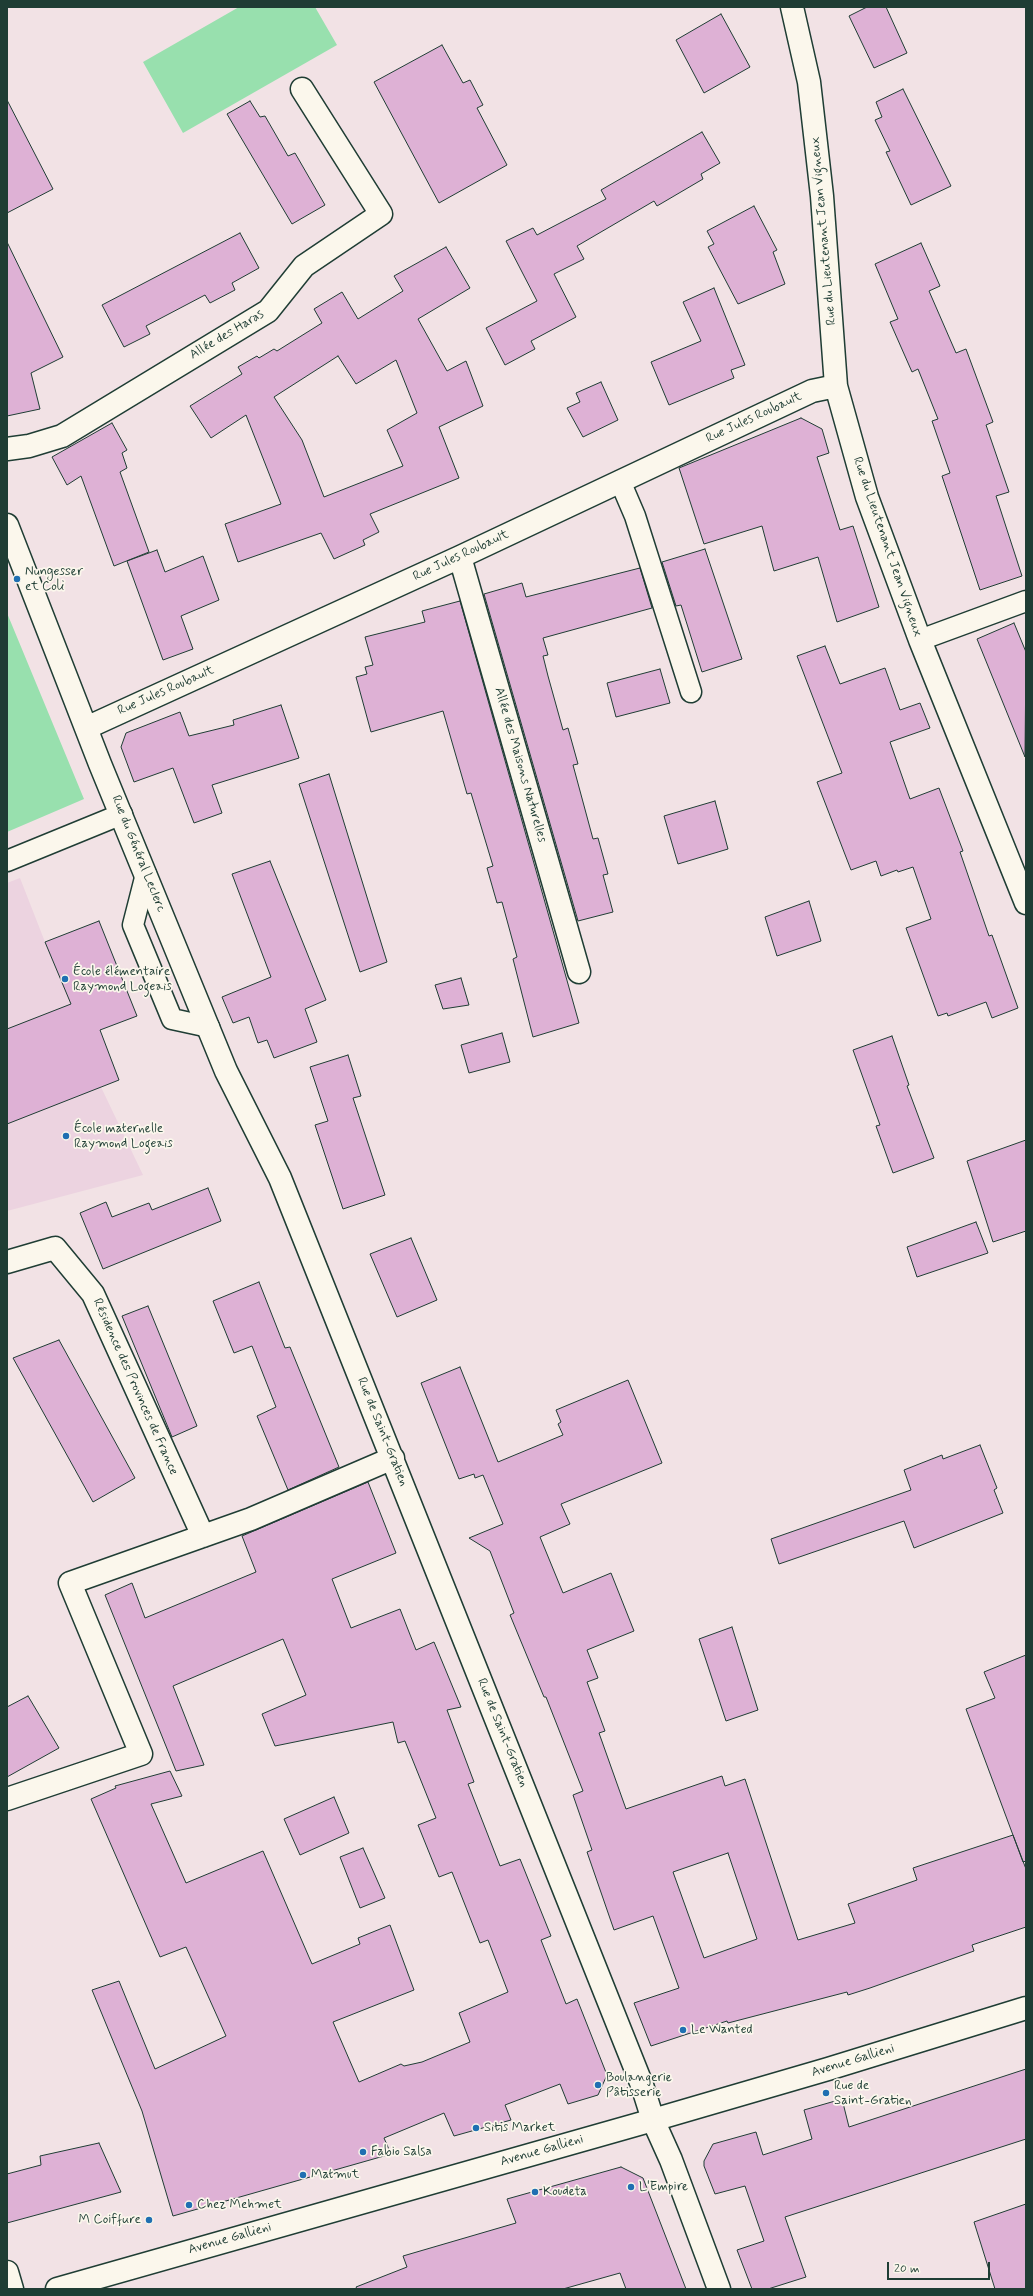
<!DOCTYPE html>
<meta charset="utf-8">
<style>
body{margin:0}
#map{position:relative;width:1033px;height:2296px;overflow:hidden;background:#f2e2e5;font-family:Mynerve,sans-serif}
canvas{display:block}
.frame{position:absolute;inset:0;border:8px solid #1f3d34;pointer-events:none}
.scale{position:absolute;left:887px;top:2262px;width:103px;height:18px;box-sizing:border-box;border:2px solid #1f3d34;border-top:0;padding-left:5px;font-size:12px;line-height:14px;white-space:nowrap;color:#1f3d34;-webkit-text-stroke:3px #fbf7ec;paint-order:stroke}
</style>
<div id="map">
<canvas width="1033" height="2296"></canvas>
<div class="frame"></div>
<div class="scale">20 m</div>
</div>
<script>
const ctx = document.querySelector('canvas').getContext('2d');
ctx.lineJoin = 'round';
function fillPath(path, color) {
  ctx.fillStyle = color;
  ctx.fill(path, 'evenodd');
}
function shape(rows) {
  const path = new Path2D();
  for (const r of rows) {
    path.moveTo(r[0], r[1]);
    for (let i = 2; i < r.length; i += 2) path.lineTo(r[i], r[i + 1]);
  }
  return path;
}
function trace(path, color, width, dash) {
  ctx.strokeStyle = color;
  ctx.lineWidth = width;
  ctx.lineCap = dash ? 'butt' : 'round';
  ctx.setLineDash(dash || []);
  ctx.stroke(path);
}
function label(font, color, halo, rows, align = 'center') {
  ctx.font = font + ' Mynerve,sans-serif';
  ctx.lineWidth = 3.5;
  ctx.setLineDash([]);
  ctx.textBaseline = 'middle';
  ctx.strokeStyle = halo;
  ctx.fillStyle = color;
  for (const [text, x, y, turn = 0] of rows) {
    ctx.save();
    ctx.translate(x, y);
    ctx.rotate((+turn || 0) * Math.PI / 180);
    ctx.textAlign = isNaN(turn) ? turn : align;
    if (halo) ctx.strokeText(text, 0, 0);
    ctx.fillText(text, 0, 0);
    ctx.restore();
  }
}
fillPath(shape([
 [20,878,45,942,99,921,137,1016,100,1030,119,1080,101,1087,143,1175,7,1211,7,883]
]), '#ecd3e0');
fillPath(shape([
 [239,7,315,7,337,45,183,133,143,62],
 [7,613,84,799,7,832]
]), '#98e0ae');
const building = shape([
 [867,7,886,7,907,53,874,68,849,16,867,7],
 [721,14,750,67,704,93,676,40,721,14],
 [442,45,463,83,470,80,483,105,477,108,507,165,439,203,374,82,442,45],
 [903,89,951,186,911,205,886,152,890,151,875,120,882,117,876,102,903,89],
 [7,100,53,189,7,213,7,100],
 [250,101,260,117,265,116,288,156,295,153,325,205,292,224,227,114,250,101],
 [702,132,720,163,701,174,703,179,657,206,654,201,577,246,584,259,554,274,576,317,531,341,535,349,505,365,486,328,537,301,506,241,533,228,537,235,606,199,601,190,702,132],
 [754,206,777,250,773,252,785,284,738,304,708,247,714,244,707,231,754,206],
 [240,233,259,268,232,283,235,290,210,303,205,295,146,326,150,334,124,347,102,305,240,233],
 [7,242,63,357,31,373,40,409,7,416,7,242],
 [921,243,940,286,929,291,956,353,966,349,993,422,986,425,1009,492,996,496,1022,576,980,590,942,476,950,473,932,421,938,419,918,369,912,372,890,322,898,319,875,264,921,243],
 [446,247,470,288,418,319,447,371,466,361,483,406,439,427,459,478,370,514,379,532,363,540,365,545,334,559,321,533,238,562,225,524,281,504,246,415,211,438,190,406,242,374,238,367,257,356,259,358,274,349,277,351,322,323,314,309,342,292,358,319,403,291,394,276,446,247],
 [338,356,356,384,396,360,417,413,387,430,403,466,324,497,302,440,274,397,338,356],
 [714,288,745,365,731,370,734,378,669,405,651,362,701,341,683,302,714,288],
 [601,382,618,420,583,437,567,408,580,402,576,393,601,382],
 [801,418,822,429,829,453,817,457,840,530,853,526,879,607,837,622,818,557,774,571,762,526,704,544,679,468,801,418],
 [112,423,127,450,122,453,127,468,120,472,149,552,114,566,81,476,67,485,52,457,112,423],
 [705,549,742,659,702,672,681,605,676,606,662,562,705,549],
 [157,550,165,572,203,556,219,600,181,616,193,649,163,660,127,561,157,550],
 [640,568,652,608,543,638,548,655,543,656,548,676,563,730,568,728,578,764,573,765,593,839,598,838,608,874,603,875,613,912,578,921,484,594,522,583,526,597,640,568],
 [460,601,579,1023,533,1037,513,959,517,957,502,902,497,903,487,868,493,866,471,793,467,794,443,711,371,732,356,677,367,674,365,667,373,665,365,637,425,622,422,611,460,601],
 [1014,623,1026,652,1025,757,977,639,1014,623],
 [825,646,840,684,885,668,900,710,920,703,930,728,890,742,910,799,939,788,963,851,960,852,989,936,992,935,1018,1008,992,1018,986,1002,948,1016,947,1013,938,1016,906,928,931,919,913,867,898,872,897,870,881,876,876,861,851,870,817,782,842,773,797,656,825,646],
 [660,669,670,703,616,717,607,683,660,669],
 [281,705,299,758,212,785,222,813,194,823,173,768,134,782,121,747,126,733,180,712,189,736,234,725,233,720,281,705],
 [329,774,387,962,360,972,299,784,329,774],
 [715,801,728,849,678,864,664,816,715,801],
 [270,861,326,1000,305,1009,317,1042,274,1058,267,1040,258,1043,249,1017,233,1023,222,997,271,977,232,874,270,861],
 [809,901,821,941,777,956,765,917,809,901],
 [99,921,137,1016,100,1030,119,1080,7,1124,7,1029,71,1004,45,942,99,921],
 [461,978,469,1005,443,1009,435,985,461,978],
 [502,1033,510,1062,469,1073,461,1045,502,1033],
 [892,1036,909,1085,907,1086,934,1158,893,1173,876,1126,880,1125,853,1050,892,1036],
 [348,1055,361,1096,353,1098,385,1195,343,1209,315,1125,328,1121,310,1067,348,1055],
 [1026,1140,1026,1231,993,1242,967,1161,1026,1140],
 [208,1188,221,1221,103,1269,80,1213,106,1202,112,1217,149,1203,152,1210,208,1188],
 [976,1222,988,1253,917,1277,907,1247,976,1222],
 [411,1238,437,1300,397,1317,370,1254,411,1238],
 [259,1282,285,1348,290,1347,339,1467,288,1490,257,1416,276,1407,252,1346,234,1353,213,1301,259,1282],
 [148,1306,197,1426,172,1437,122,1316,148,1306],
 [59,1340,135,1478,93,1502,13,1358,59,1340],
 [460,1367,498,1462,563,1435,558,1424,561,1422,556,1410,628,1380,662,1463,561,1504,570,1524,540,1537,563,1593,611,1573,634,1631,587,1650,598,1678,587,1682,605,1731,599,1733,626,1809,722,1776,725,1786,745,1779,798,1940,855,1923,848,1904,917,1880,913,1868,1013,1835,1026,1869,1026,1927,972,1945,974,1951,870,1988,848,1995,847,1992,728,2023,727,2021,651,2046,634,2003,679,1988,653,1916,614,1930,587,1852,592,1850,573,1795,583,1791,546,1697,544,1697,510,1615,514,1613,490,1551,469,1538,503,1524,483,1475,475,1478,474,1474,459,1479,421,1383,460,1367],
 [728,1853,757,1939,704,1958,673,1872,728,1853],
 [980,1445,997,1488,994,1490,1003,1513,914,1548,904,1521,779,1564,771,1539,911,1490,904,1470,942,1455,943,1459,980,1445],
 [368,1482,396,1553,332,1579,351,1628,400,1609,416,1650,434,1642,461,1707,447,1710,474,1782,468,1784,500,1866,520,1859,551,1936,541,1940,566,2004,577,1999,607,2075,598,2095,568,2104,560,2084,505,2105,511,2120,454,2136,444,2113,384,2138,391,2154,173,2216,142,2111,92,1990,119,1981,155,2069,226,2036,186,1947,160,1957,91,1799,116,1788,115,1786,170,1771,182,1796,151,1804,186,1883,263,1851,312,1964,360,1944,358,1938,390,1925,414,1990,333,2022,359,2082,401,2064,404,2066,422,2062,470,2042,459,2013,508,1992,488,1940,480,1943,452,1872,439,1877,418,1825,436,1818,405,1741,398,1743,393,1722,275,1746,262,1714,306,1695,283,1639,173,1686,204,1765,176,1771,105,1595,132,1583,145,1618,256,1572,242,1536,368,1482],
 [732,1627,758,1710,726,1721,699,1639,732,1627],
 [1026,1655,1026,1861,1023,1862,966,1709,995,1698,984,1672,1026,1655],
 [28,1696,59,1748,7,1777,7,1707,28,1696],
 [334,1797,349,1833,300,1855,284,1819,334,1797],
 [363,1848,385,1898,360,1908,340,1857,363,1848],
 [1026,2069,1026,2139,785,2217,806,2277,768,2289,752,2289,737,2250,764,2241,745,2186,715,2194,704,2166,704,2161,713,2144,756,2132,763,2155,812,2139,804,2110,842,2099,849,2127,1026,2069],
 [99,2143,121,2192,7,2223,7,2174,41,2165,40,2156,99,2143],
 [621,2167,643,2178,686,2289,626,2289,620,2273,563,2289,357,2289,356,2287,407,2267,403,2256,516,2223,507,2199,621,2167],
 [1026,2204,1026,2289,995,2289,974,2222,1026,2204]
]);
fillPath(building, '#deb1d5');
trace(building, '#1f3d34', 1);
const service = shape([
 [620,481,635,516,691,692],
 [920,640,1026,601],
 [7,861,122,814],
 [146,874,133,925,172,1019,209,1027]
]);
const minor = shape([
 [792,7,809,82,822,196,836,386,867,497,920,640,1026,903],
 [7,449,29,446,62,436,268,311,304,266,381,214,302,89],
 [7,525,100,764,226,1071,280,1178,642,2085,653,2120,671,2160,719,2289],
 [460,557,579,972],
 [86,728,460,557,812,391,836,386],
 [7,1262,55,1248,93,1294,203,1536],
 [7,1799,141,1754,70,1583,251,1519,393,1458],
 [7,2272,12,2289]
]);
const secondary = shape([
 [57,2289,653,2120,828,2069,1026,2008]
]);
trace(service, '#1f3d34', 23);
trace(minor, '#1f3d34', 25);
trace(secondary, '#1f3d34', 25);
trace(service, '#fbf7ec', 20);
trace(minor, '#fbf7ec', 22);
trace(secondary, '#fbf7ec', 22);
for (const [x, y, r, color] of [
 [17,579,4,"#1f6fb2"],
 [65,979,4,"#1f6fb2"],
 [66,1136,4,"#1f6fb2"],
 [683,2030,4,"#1f6fb2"],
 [598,2085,4,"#1f6fb2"],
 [826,2093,4,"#1f6fb2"],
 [476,2128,4,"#1f6fb2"],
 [363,2152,4,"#1f6fb2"],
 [303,2175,4,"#1f6fb2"],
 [631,2187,4,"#1f6fb2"],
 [535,2192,4,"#1f6fb2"],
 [189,2205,4,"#1f6fb2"],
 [149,2220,4,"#1f6fb2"]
]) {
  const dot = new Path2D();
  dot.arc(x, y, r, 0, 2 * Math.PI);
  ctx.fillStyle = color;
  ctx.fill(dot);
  trace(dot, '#fbf7ec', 1.5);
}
label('13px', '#1f3d34', '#fbf7ec', [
 ["Rue du Lieutenant Jean Vigneux",824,231,-95],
 ["Allée des Haras",227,335,-31],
 ["Rue Jules Roubault",754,418,-25],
 ["Rue du Lieutenant Jean Vigneux",887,547,71],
 ["Rue Jules Roubault",461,556,-25],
 ["Rue Jules Roubault",166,691,-24],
 ["Allée des Maisons Naturelles",520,765,74],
 ["Rue du Général Leclerc",138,854,68],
 ["Résidence des Provinces de France",135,1387,66],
 ["Rue de Saint-Gratien",382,1432,68],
 ["Rue de Saint-Gratien",502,1733,68],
 ["Avenue Gallieni",853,2061,-17],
 ["Avenue Gallieni",542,2151,-16],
 ["Avenue Gallieni",230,2239,-16]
]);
label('13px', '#1f3d34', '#fbf7ec', [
 ["Nungesser",25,572],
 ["et Coli",25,587],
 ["École élémentaire",73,972],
 ["Raymond Logeais",73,987],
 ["École maternelle",74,1129],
 ["Raymond Logeais",74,1144],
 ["Le Wanted",691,2030],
 ["Boulangerie",606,2078],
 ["Pâtisserie",606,2093],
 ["Rue de",834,2086],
 ["Saint-Gratien",834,2101],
 ["Sitis Market",484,2128],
 ["Fabio Salsa",371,2152],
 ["Matmut",311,2175],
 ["L'Empire",639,2187],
 ["Koudeta",543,2192],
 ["Chez Mehmet",197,2205],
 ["M Coiffure",141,2220,"right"]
], 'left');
</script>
